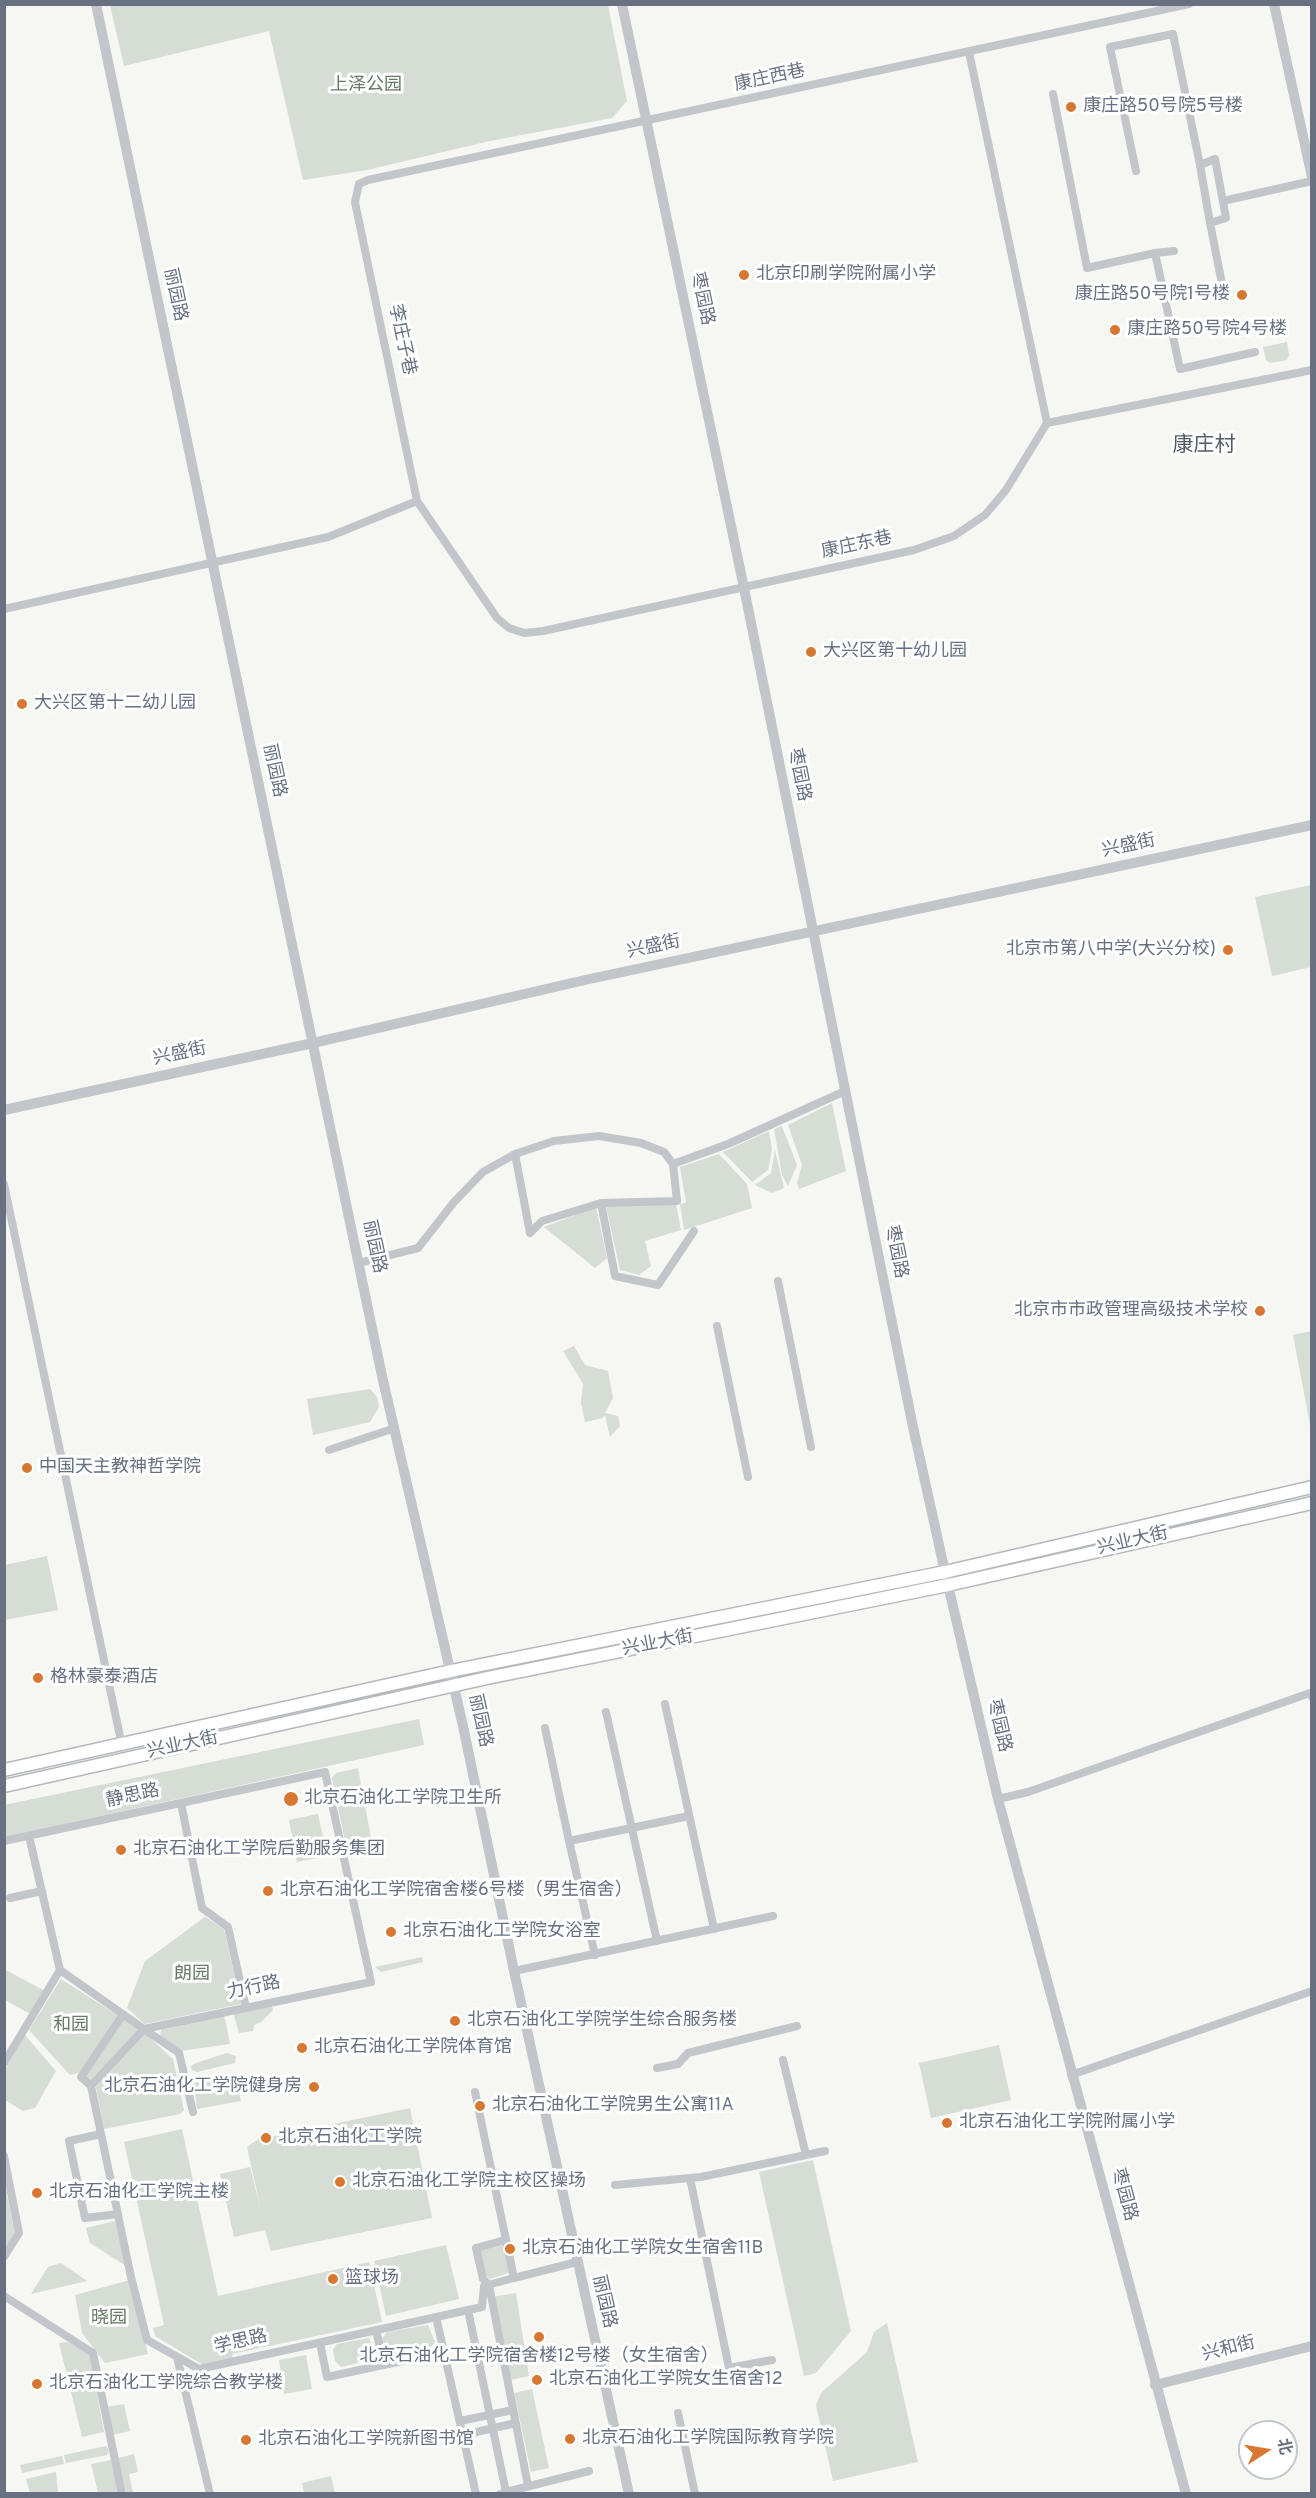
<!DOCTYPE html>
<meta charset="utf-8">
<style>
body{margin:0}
#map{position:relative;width:1316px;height:2498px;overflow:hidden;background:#f6f6f3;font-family:Overpass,"Noto Sans SC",sans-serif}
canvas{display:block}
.frame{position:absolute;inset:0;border:6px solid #677182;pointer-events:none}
.north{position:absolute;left:1238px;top:2420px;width:60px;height:60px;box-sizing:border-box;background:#fff;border:2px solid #c2c6cd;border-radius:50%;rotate:78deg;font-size:16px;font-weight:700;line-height:24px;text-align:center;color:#677182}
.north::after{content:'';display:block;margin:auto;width:21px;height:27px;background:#d87731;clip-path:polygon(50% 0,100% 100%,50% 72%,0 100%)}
</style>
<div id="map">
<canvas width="1316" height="2498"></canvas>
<div class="frame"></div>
<div class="north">北</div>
</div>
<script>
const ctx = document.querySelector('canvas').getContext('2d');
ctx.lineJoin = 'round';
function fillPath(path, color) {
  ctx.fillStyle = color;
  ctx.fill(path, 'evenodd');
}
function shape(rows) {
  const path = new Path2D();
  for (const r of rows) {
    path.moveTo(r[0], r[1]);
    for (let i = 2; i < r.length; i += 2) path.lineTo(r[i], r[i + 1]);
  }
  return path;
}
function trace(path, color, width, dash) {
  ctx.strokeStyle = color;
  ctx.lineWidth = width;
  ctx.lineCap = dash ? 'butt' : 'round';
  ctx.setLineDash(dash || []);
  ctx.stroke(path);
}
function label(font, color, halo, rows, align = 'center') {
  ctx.font = font + ' Overpass,"Noto Sans SC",sans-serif';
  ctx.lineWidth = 6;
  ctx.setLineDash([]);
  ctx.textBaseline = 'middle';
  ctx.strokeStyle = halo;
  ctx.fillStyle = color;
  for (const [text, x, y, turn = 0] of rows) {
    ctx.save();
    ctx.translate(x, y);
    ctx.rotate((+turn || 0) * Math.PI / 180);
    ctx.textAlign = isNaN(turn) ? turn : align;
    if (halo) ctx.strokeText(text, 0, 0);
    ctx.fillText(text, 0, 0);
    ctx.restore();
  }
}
fillPath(shape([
 [110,5,608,5,627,101,612,118,490,141,367,170,303,180,269,31,124,66],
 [1287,342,1289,355,1287,360,1270,363,1266,360,1263,347],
 [1311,885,1311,967,1272,976,1255,897],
 [832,1103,846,1171,799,1189,797,1183,802,1165,788,1125],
 [782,1126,797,1165,788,1186,782,1175,774,1129],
 [769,1131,772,1149,768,1170,752,1182,723,1152],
 [775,1150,784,1188,772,1193,755,1185,771,1173],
 [719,1154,747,1184,752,1208,684,1230,680,1204,686,1203,680,1167],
 [676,1204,681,1230,645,1241,651,1266,639,1275,620,1270,606,1206],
 [596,1207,607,1258,595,1268,544,1227],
 [1311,1331,1312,1331,1311,1430,1293,1335],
 [574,1346,585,1365,608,1371,613,1398,605,1413,618,1416,620,1426,610,1437,605,1415,603,1418,585,1422,581,1403,583,1384,563,1351],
 [370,1389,377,1397,379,1407,370,1422,313,1435,307,1399],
 [47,1556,58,1610,5,1620,5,1565],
 [419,1719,424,1745,5,1837,4,1805],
 [358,1768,372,1843,346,1846,332,1778,336,1773],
 [318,1814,327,1856,297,1862,289,1820],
 [205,1917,224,1929,241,2004,145,2024,127,2008,145,1961],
 [422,1957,423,1962,381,1972,375,1967],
 [4,1969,45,1991,32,2015,5,2000],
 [61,1979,117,2015,81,2072,70,2075,29,2030],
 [271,2004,273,2010,261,2022,254,2025,253,2031,239,2033,233,2012],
 [123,2014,144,2029,91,2086,81,2077],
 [224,2014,230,2044,180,2051,160,2036,161,2030],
 [145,2033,173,2059,184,2110,180,2114,104,2129,96,2087],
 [25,2035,56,2071,35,2108,23,2111,5,2100,5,2070],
 [999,2045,1011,2100,931,2118,919,2063],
 [227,2053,236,2056,235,2063,197,2072,192,2070,191,2066,196,2063],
 [235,2076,241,2101,197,2109,194,2083],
 [410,2108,432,2218,271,2251,265,2230,234,2237,220,2174,250,2167,261,2210,247,2147,257,2140],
 [182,2129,218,2296,369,2262,382,2322,232,2354,233,2359,203,2365,155,2336,153,2328,164,2325,124,2142],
 [813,2160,851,2331,816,2373,804,2376,759,2172],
 [4,2178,15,2234,5,2248,4,2248],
 [115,2221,126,2266,90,2243,86,2228],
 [500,2244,505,2246,511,2272,490,2279,486,2276,480,2249],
 [446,2245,459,2299,386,2316,374,2261],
 [61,2263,87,2281,31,2294,48,2267],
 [130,2280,148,2354,105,2363,82,2333,75,2295],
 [516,2293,529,2376,506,2381,491,2297],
 [887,2323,918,2462,833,2481,816,2405,821,2393,867,2352,874,2332],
 [428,2325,435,2342,430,2348,392,2356,384,2352,381,2340,387,2332],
 [369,2338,375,2354,371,2360,341,2367,335,2361,333,2349,337,2344],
 [68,2342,90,2355,104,2432,82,2437,59,2343],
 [306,2355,312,2389,284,2394,279,2360],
 [532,2389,549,2468,531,2472,514,2393],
 [124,2404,130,2431,112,2435,106,2407],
 [106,2446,109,2450,107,2455,66,2463,64,2455],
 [134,2454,138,2472,129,2474,133,2493,126,2493,118,2458],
 [62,2456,64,2464,22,2473,20,2465],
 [111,2460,119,2493,98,2493,91,2464],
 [56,2472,58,2493,30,2493,26,2479],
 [331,2476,335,2493,304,2493,302,2483]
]), '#d6ddd5');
const secondary = shape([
 [4,1770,451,1671,945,1572,1312,1487],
 [4,1786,487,1678,948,1585,1312,1503]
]);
trace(secondary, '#b5b8bd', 15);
trace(shape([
 [1189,4,368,180,359,184,355,202,417,501,497,618,509,628,524,633,543,631,914,550,954,536,985,515,1006,490,1047,423,1312,370],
 [969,52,1047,423],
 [1053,94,1087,268,1155,253,1174,251],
 [1136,171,1110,47,1173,34,1200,165,1215,159,1226,218,1210,223,1200,165],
 [1223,201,1312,181],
 [1210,223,1224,294],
 [1155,253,1180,369,1255,352],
 [4,609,328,537,417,501],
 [515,1154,530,1233],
 [4,1184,122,1746],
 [601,1203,677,1201,673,1164],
 [530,1233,542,1221,601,1203,615,1276,658,1285,694,1231],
 [359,1263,418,1248,454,1202,483,1172,515,1154,554,1141,599,1136,641,1143,664,1152,673,1164,728,1144,845,1091],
 [778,1281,811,1447],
 [717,1326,748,1477],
 [329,1450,395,1428],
 [665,1704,714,1929],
 [606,1712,657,1941],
 [545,1728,569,1841],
 [998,1799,1028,1792,1310,1693,1312,1697],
 [181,1803,202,1908,228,1927,246,2008],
 [29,1836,60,1970],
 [4,1841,325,1772,371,1982,144,2029,179,2053,193,2112],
 [10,1898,42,1891],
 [595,1955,569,1841,689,1816],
 [514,1971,773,1916],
 [783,2060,806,2155],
 [4,2063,60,1970,144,2029,91,2086],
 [657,2068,678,2064,688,2053,797,2026],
 [1071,2075,1312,1991],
 [91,2086,131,2277,147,2340,199,2369,482,2307,484,2286,514,2278],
 [91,2086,81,2077,123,2014],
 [475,2092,514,2278,577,2262],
 [101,2134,69,2141,85,2218,118,2214],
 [4,2156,19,2233,4,2257],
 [690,2178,729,2368,772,2360],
 [615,2185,701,2177,825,2151],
 [505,2240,476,2248,483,2279,489,2285,528,2486],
 [4,2296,93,2353,122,2494],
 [468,2310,506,2492,500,2494],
 [436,2317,476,2494],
 [376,2330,384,2365],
 [320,2343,327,2377,444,2352],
 [177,2357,210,2494],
 [678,2413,695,2494],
 [460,2421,513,2410],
 [463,2435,516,2423],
 [506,2492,589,2471]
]), '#c2c5c9', 8);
trace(shape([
 [96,4,382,1376,463,1726,514,1971,629,2494],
 [622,4,744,588,913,1427,945,1572,998,1799,1186,2494],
 [1274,4,1312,177],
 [4,1110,313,1043,585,980,1312,825],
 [1155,2385,1312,2346]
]), '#c2c5c9', 10);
trace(secondary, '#fff', 12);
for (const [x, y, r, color] of [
 [1071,107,6,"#d87731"],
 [744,275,6,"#d87731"],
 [1242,295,6,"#d87731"],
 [1115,330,6,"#d87731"],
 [811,652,6,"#d87731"],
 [22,704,6,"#d87731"],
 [1228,950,6,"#d87731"],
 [1260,1311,6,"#d87731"],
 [27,1468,6,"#d87731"],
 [38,1678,6,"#d87731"],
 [291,1799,8,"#d87731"],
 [121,1850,6,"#d87731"],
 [268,1891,6,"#d87731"],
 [391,1932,6,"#d87731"],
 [455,2021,6,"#d87731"],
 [302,2048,6,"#d87731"],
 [314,2087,6,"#d87731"],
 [480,2106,6,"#d87731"],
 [947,2123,6,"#d87731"],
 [266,2138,6,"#d87731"],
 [340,2182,6,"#d87731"],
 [37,2193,6,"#d87731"],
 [510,2249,6,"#d87731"],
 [333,2279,6,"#d87731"],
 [539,2337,6,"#d87731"],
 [537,2380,6,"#d87731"],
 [37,2384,6,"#d87731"],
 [570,2439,6,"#d87731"],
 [246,2440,6,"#d87731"]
]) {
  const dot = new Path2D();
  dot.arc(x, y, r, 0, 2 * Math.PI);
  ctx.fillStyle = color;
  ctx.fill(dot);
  trace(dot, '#fff', 2);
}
label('18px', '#677182', '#fff', [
 ["康庄西巷",770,79,-12],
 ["丽园路",174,295,78],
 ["枣园路",701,299,78],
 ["李庄子巷",401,340,78],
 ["康庄东巷",857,546,-12],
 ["丽园路",273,771,78],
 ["枣园路",798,775,79],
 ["兴盛街",1129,847,-12],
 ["兴盛街",654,948,-12],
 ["兴盛街",180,1055,-12],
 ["丽园路",373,1247,78],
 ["枣园路",895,1252,79],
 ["兴业大街",1133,1542,-13],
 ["兴业大街",658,1644,-11],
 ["丽园路",479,1721,78],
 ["枣园路",998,1726,77],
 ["兴业大街",183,1746,-12],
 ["静思路",133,1797,-12],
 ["力行路",254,1989,-12],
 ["枣园路",1123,2195,75],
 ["丽园路",603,2302,77],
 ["学思路",241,2343,-13],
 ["兴和街",1229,2350,-14]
]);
label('18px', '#667a65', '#fff', [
 ["上泽公园",366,86],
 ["朗园",192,1975],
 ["和园",71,2026],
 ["晓园",109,2319]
]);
label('18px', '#677182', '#fff', [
 ["康庄路50号院5号楼",1083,107],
 ["北京印刷学院附属小学",756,275],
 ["康庄路50号院1号楼",1230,295,"right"],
 ["康庄路50号院4号楼",1127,330],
 ["大兴区第十幼儿园",823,652],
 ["大兴区第十二幼儿园",34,704],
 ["北京市第八中学(大兴分校)",1216,950,"right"],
 ["北京市市政管理高级技术学校",1248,1311,"right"],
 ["中国天主教神哲学院",39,1468],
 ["格林豪泰酒店",50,1678],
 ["北京石油化工学院卫生所",304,1799],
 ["北京石油化工学院后勤服务集团",133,1850],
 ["北京石油化工学院宿舍楼6号楼（男生宿舍）",280,1891],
 ["北京石油化工学院女浴室",403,1932],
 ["北京石油化工学院学生综合服务楼",467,2021],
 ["北京石油化工学院体育馆",314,2048],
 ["北京石油化工学院健身房",302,2087,"right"],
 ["北京石油化工学院男生公寓11A",492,2106],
 ["北京石油化工学院附属小学",959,2123],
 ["北京石油化工学院",278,2138],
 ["北京石油化工学院主校区操场",352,2182],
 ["北京石油化工学院主楼",49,2193],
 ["北京石油化工学院女生宿舍11B",522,2249],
 ["篮球场",345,2279],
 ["北京石油化工学院宿舍楼12号楼（女生宿舍）",539,2357,"center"],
 ["北京石油化工学院女生宿舍12",549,2380],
 ["北京石油化工学院综合教学楼",49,2384],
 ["北京石油化工学院国际教育学院",582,2439],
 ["北京石油化工学院新图书馆",258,2440]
], 'left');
label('21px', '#545c68', '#fff', [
 ["康庄村",1204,447]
]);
</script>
